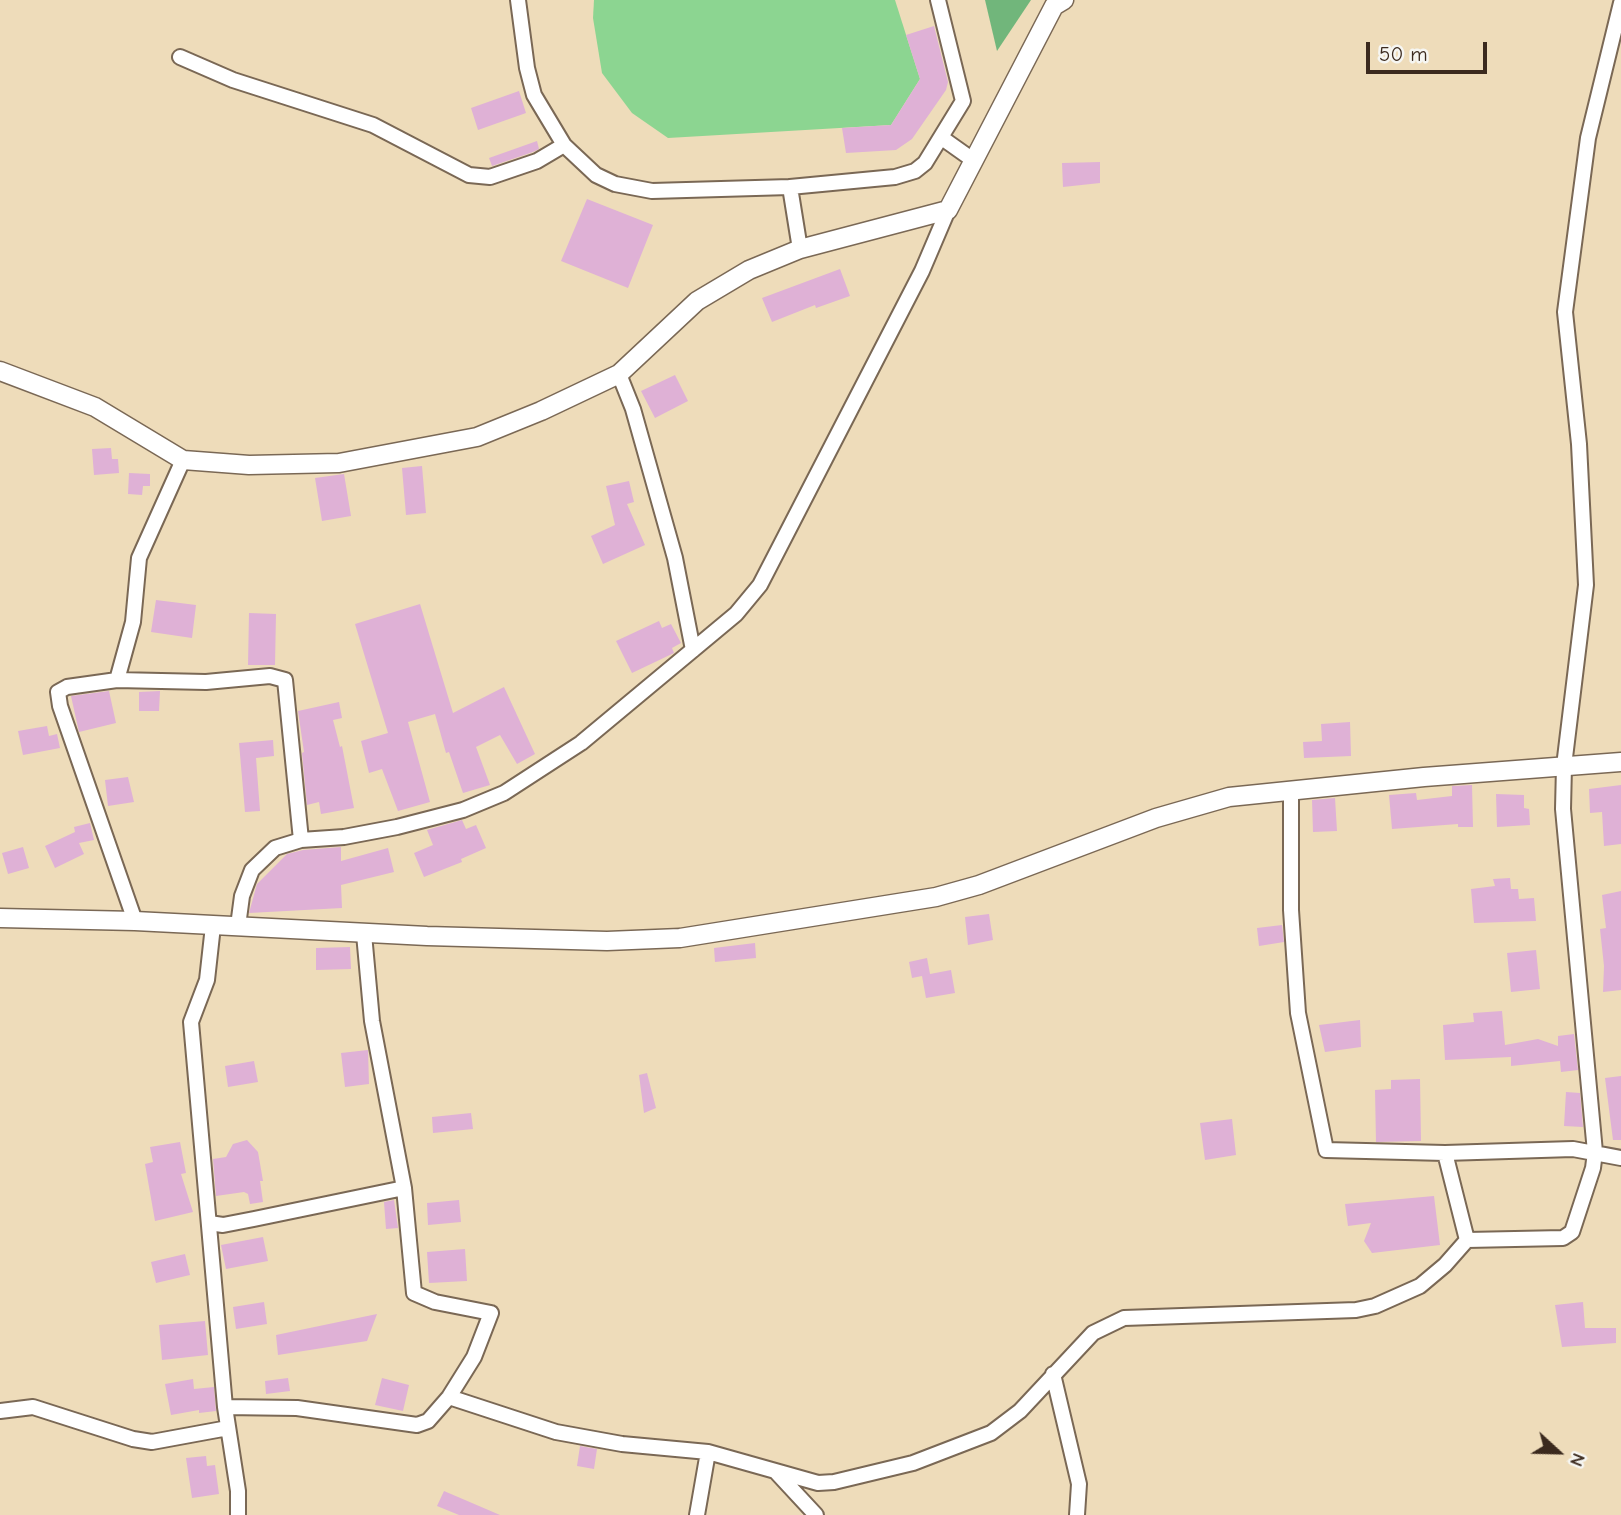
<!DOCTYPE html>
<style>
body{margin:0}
#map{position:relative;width:1621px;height:1515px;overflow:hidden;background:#eedcba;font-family:"Comic Neue",sans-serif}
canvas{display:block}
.north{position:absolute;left:1523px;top:1417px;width:70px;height:70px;-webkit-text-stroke:5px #f6f6f2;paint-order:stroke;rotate:112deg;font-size:19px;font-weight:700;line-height:28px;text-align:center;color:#3b2a1e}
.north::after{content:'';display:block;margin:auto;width:24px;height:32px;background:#3b2a1e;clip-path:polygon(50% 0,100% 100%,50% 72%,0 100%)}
.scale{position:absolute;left:1366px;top:42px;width:121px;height:32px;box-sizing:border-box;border:4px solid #3b2a1e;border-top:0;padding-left:9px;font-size:21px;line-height:24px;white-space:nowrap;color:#3b2a1e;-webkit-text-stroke:5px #f6f6f2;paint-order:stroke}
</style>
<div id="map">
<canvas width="1621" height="1515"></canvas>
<div class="north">N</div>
<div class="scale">50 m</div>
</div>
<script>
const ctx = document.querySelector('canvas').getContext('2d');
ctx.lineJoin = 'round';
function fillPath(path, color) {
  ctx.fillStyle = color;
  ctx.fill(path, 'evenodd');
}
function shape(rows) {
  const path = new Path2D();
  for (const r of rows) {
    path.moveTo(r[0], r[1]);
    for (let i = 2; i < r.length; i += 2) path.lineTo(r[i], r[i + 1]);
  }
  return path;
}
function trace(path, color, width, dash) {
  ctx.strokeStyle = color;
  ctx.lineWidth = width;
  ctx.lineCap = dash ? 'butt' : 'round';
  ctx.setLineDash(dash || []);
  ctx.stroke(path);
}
fillPath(shape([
 [594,0,895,0,920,79,891,125,668,138,632,113,602,73,593,18]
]), '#8cd591');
fillPath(shape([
 [985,0,1031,0,997,51]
]), '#71b67b');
fillPath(shape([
 [934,26,948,82,946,90,912,139,896,150,846,153,842,128,891,125,920,79,906,35],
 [519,91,526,113,478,130,471,108],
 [537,141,539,149,533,152,492,166,489,158],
 [1100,162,1100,183,1063,187,1062,163],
 [587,199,653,225,628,288,561,261],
 [840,269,850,296,816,308,815,305,772,322,762,298],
 [675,375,688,401,655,418,641,391],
 [111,448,112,459,118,459,119,473,94,475,92,449],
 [422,466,426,513,406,515,402,468],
 [129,473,150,474,150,486,143,486,142,495,128,494],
 [344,474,351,516,322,521,315,478],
 [629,481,634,502,627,504,645,545,603,564,591,536,615,525,606,486],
 [156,600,196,605,192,638,151,632],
 [420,604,453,713,504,687,535,754,517,764,500,735,476,747,490,785,463,793,449,752,446,753,435,714,408,722,430,802,398,811,382,769,369,773,361,741,388,733,355,624],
 [249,613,276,614,275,665,248,665],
 [659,621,662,628,671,624,681,643,672,648,674,653,632,673,616,641],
 [109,691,116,723,79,732,71,696],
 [160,691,159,711,139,711,139,692],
 [339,702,342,718,333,720,340,747,342,746,354,808,321,814,319,802,307,805,302,753,304,752,298,711],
 [1350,722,1351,756,1304,758,1303,742,1322,741,1321,724],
 [47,726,49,736,57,734,60,748,23,755,18,731],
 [273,740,274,756,256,758,260,811,245,812,239,743],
 [128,777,134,802,108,806,105,780],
 [1472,785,1473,827,1458,827,1458,824,1392,829,1389,795,1416,793,1417,800,1452,796,1452,786],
 [1621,785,1621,844,1604,846,1602,812,1590,813,1589,789],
 [1496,794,1524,795,1524,808,1529,809,1530,825,1497,827],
 [1335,798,1337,831,1313,832,1312,800],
 [462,820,466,829,476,825,486,848,461,859,462,862,424,877,414,853,433,845,427,830],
 [90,823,94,840,79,843,84,854,55,868,45,846,75,832,74,827],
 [23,847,29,868,8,874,2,853],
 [341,847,341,861,388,848,394,872,341,885,342,908,249,913,257,884,287,854,303,850],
 [1510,878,1511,889,1518,889,1519,899,1534,898,1536,921,1474,923,1471,889,1495,886,1493,879],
 [1621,891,1621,990,1603,992,1604,966,1600,929,1606,928,1602,895],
 [989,914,993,940,968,945,965,917],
 [1282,925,1284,942,1259,946,1257,928],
 [755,943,756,958,715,962,714,948],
 [350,947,351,969,316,970,316,948],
 [1536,950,1540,989,1511,992,1507,953],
 [927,958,930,974,951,970,955,993,926,998,922,976,912,978,909,962],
 [1502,1011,1505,1045,1538,1039,1558,1046,1558,1036,1574,1034,1578,1070,1561,1072,1560,1061,1511,1066,1511,1057,1445,1060,1443,1025,1474,1022,1473,1013],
 [1360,1020,1361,1047,1325,1052,1319,1025],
 [368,1050,369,1084,345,1087,341,1053],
 [254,1061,258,1082,228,1087,225,1066],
 [647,1073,656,1108,644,1113,639,1075],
 [1621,1076,1621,1140,1613,1140,1605,1078],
 [1420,1079,1421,1141,1376,1142,1375,1090,1391,1089,1391,1080],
 [1566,1092,1580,1093,1583,1127,1564,1126],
 [471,1113,473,1129,433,1133,432,1117],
 [1232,1119,1236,1155,1205,1160,1200,1123],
 [247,1140,258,1152,263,1181,260,1181,263,1202,250,1204,248,1194,244,1192,216,1196,213,1159,226,1157,233,1144],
 [180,1142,186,1173,181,1174,193,1212,155,1221,145,1164,153,1162,150,1147],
 [1434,1196,1440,1245,1372,1253,1364,1241,1371,1223,1348,1226,1345,1204],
 [394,1200,398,1228,386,1229,384,1202],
 [459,1200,461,1222,428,1225,427,1203],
 [263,1237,268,1261,226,1269,221,1245],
 [465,1249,467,1281,429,1283,427,1252],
 [185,1254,190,1275,156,1283,151,1262],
 [264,1302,267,1324,236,1329,233,1307],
 [1583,1302,1585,1328,1616,1328,1616,1343,1562,1347,1555,1305],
 [377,1314,367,1341,278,1355,276,1335],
 [205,1321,208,1355,162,1360,159,1325],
 [288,1378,290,1391,266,1394,265,1381],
 [382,1378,409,1385,403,1411,375,1405],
 [193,1379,194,1389,214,1387,216,1411,199,1413,199,1410,171,1415,165,1384],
 [580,1446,597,1449,594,1469,577,1466],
 [206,1456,207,1466,215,1465,219,1494,192,1498,186,1458],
 [444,1491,500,1515,459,1515,437,1506]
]), '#dfb1d6');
const minor = shape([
 [518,0,527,68,534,95,564,145,596,175,615,184,652,191,790,187,895,177,915,171,925,163,963,101,938,0],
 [180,57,233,80,373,125,469,175,490,177,537,161,564,145],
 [942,138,973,160],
 [790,187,800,249],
 [619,374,633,409,675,558,693,650],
 [117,680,133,622,139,558,183,460],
 [1291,792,1291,910,1298,1013,1326,1150,1445,1153,1573,1149,1621,1158],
 [135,921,60,706,58,692,67,687,117,680,206,682,270,676,285,680,301,840],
 [213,926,207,980,191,1022,225,1407,238,1491,238,1515],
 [238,926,242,896,252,870,275,848,301,840,344,837,397,827,463,810,504,793,581,743,736,614,760,585,922,271,948,210],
 [1445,1153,1467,1240],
 [209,1223,223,1225,254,1219,404,1188],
 [1053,1374,1079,1484,1077,1515],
 [449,1397,556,1432,622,1444,708,1452,818,1483,834,1482,913,1463,991,1433,1020,1411,1093,1333,1124,1318,1356,1310,1375,1306,1420,1286,1445,1265,1467,1240,1563,1238,1572,1232,1593,1168,1595,1152,1563,809,1564,766,1586,585,1579,444,1565,312,1588,138,1621,3],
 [225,1407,297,1408,417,1425,428,1421,449,1397,474,1357,491,1313,435,1302,414,1293,404,1188,372,1021,364,934],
 [0,1411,33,1407,133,1439,152,1442,228,1428],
 [777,1473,816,1515],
 [697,1515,708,1452]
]);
const tertiary = shape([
 [0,371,95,407,183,460,249,465,339,463,477,437,541,411,619,374,697,301,749,270,800,249,948,210,1054,6,1064,0],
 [0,918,135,921,427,936,607,941,680,938,936,897,979,885,1156,818,1229,797,1424,777,1621,762]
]);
trace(minor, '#7a6855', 18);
trace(tertiary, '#7a6855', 21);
trace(minor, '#fff', 14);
trace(tertiary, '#fff', 18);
</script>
